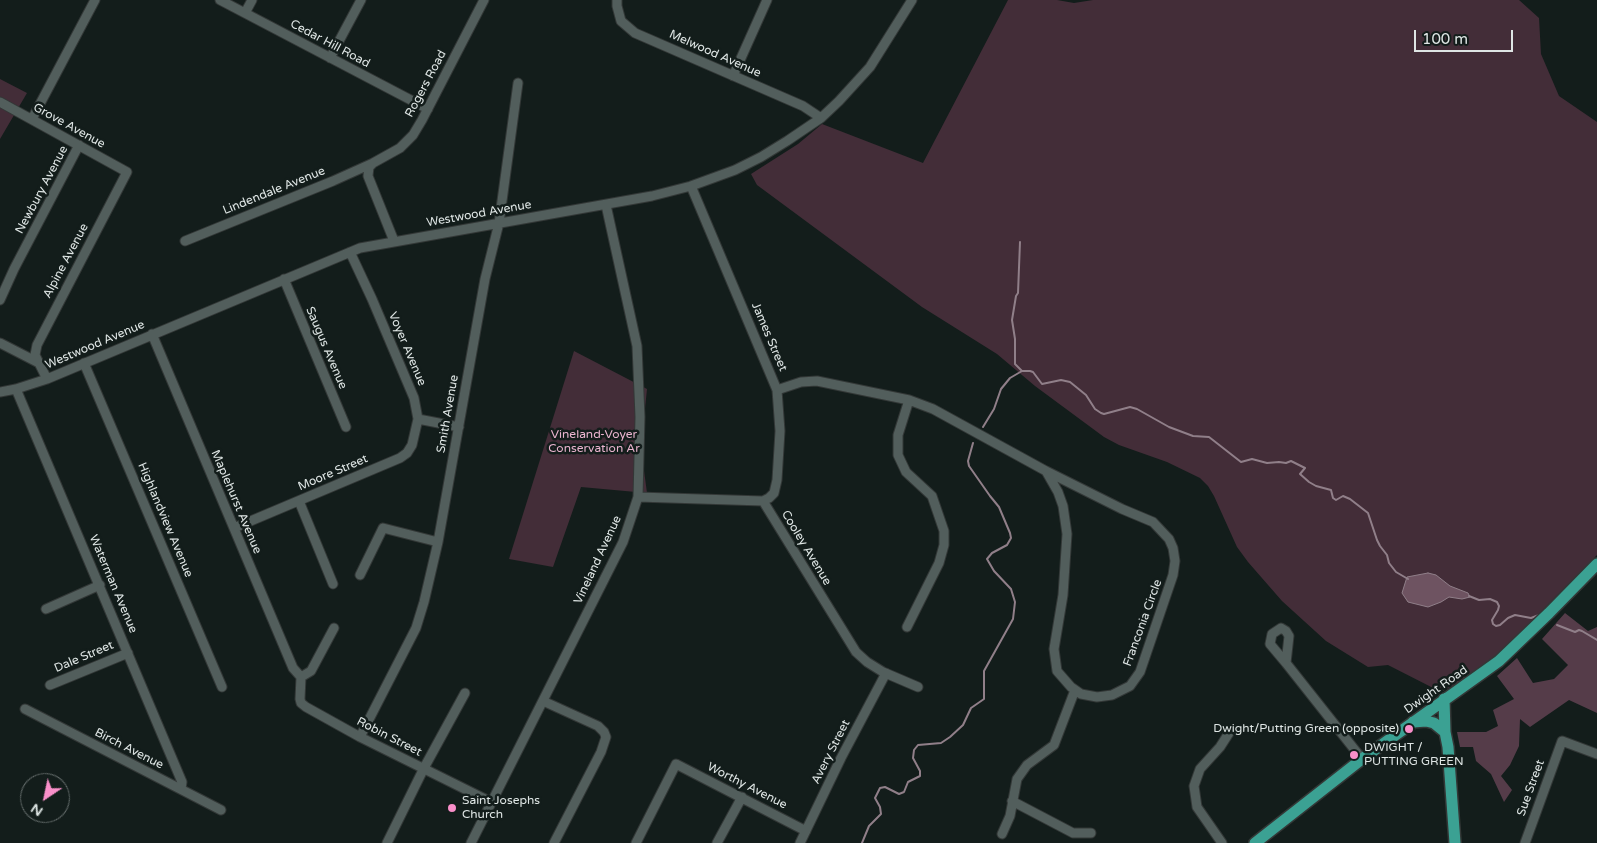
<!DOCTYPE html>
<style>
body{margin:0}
#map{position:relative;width:1597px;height:843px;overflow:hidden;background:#131d1b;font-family:"Varela Round",sans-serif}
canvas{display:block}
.north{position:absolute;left:20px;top:773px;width:50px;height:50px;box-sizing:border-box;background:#131d1b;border:1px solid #656d6c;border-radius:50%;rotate:214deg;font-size:14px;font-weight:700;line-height:20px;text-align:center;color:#dfe6e5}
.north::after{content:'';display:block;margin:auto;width:18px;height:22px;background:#f98fc9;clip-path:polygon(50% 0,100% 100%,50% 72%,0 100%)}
.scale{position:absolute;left:1414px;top:30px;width:99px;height:22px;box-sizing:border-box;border:2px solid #dfe6e5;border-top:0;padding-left:6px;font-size:15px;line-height:18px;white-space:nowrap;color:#dfe6e5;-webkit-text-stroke:4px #131d1b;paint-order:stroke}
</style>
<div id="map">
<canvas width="1597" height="843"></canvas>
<div class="north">N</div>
<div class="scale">100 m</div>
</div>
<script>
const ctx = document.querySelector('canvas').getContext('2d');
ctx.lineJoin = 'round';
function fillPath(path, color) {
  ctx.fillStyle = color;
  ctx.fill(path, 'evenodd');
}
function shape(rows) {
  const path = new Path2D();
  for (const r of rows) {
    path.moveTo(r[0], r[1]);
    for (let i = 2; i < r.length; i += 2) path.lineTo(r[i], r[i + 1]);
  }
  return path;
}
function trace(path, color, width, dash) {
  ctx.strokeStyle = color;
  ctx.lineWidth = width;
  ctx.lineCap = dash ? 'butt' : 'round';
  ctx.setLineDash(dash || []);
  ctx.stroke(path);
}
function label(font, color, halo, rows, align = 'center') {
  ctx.font = font + ' "Varela Round",sans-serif';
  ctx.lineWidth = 5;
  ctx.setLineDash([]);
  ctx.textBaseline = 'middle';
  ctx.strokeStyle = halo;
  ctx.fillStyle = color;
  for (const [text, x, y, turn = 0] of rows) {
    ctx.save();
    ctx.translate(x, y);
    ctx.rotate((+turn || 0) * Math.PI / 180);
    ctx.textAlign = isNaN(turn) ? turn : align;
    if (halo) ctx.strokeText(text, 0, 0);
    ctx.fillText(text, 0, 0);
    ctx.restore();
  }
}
fillPath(shape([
 [1008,0,1057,0,1074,3,1093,0,1519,0,1539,18,1541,54,1559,96,1597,122,1597,555,1531,622,1482,669,1470,677,1441,692,1388,665,1368,667,1326,641,1282,601,1248,562,1237,547,1214,496,1208,486,1200,478,1167,462,1119,445,1104,437,1035,386,997,354,922,307,757,185,751,174,798,144,822,124,923,163],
 [0,79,27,93,0,139],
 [574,351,647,389,641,448,647,493,581,487,553,567,509,559]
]), '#432d38');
fillPath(shape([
 [1565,613,1588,631,1597,627,1597,713,1569,700,1530,727,1520,719,1519,746,1510,765,1501,776,1512,790,1504,802,1491,774,1476,761,1473,747,1460,747,1457,732,1486,732,1498,726,1493,710,1514,699,1497,676,1517,658,1533,683,1554,679,1568,665,1542,639]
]), '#553c49');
const water = shape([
 [1428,573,1436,575,1450,586,1468,593,1470,597,1462,599,1449,597,1441,602,1428,607,1408,602,1402,593,1407,577,1428,573]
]);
fillPath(water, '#6e5361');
trace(water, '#907f89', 1);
trace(shape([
 [1020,242,1018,293,1016,296,1012,320,1015,339,1015,364,1022,371],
 [983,427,994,409,1001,389,1010,378,1022,371,1030,371,1033,372,1042,384,1061,380,1070,382,1086,395,1095,409,1101,413,1104,414,1130,407,1137,409,1169,427,1193,436,1209,437,1241,462,1252,459,1267,463,1279,462,1286,463,1291,461,1305,468,1300,474,1309,482,1316,486,1331,490,1333,498,1336,500,1343,496,1350,499,1368,513,1377,540,1380,546,1387,555,1389,563,1396,572,1408,579],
 [1469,596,1479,600,1490,599,1497,602,1499,606,1498,610,1492,620,1493,624,1496,626,1500,625,1508,618,1515,615,1531,618,1539,615],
 [1557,625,1575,632,1579,630,1582,631,1597,640],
 [862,843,869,826,881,814,880,807,875,798,880,788,885,787,899,794,904,792,908,782,920,776,920,771,913,758,914,750,918,745,941,743,950,737,963,725,971,708,984,699,984,671,1013,619,1015,602,1011,589,994,571,987,559,992,553,1007,545,1011,538,1010,533,999,507,990,496,969,466,968,461,973,443]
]), '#907f89', 2);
const minor = shape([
 [220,0,428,109],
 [617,0,617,6,621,21,635,33,803,106,821,118],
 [245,13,252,0],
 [330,58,361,0],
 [733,76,767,0],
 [0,102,127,172,37,345,35,355,39,363],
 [32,119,95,0],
 [372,164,369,167,368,176,394,241],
 [691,186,777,390,780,431,777,480,774,493,769,498,763,501],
 [185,241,333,181,373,163,400,148,413,135,422,120,484,0],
 [284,279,346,427],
 [0,300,14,269,79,145],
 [152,334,293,668,301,677],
 [0,343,39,363,47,379],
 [84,363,222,687],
 [16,389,182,782,181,789],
 [777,390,801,382,817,381,909,400,933,409,1046,471,1058,492,1063,506,1067,534,1063,595,1054,649,1057,671,1071,687,1081,694,1097,697,1112,695,1130,686,1140,672,1173,575,1175,561,1173,548,1169,539,1153,522,1122,509,1046,471],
 [0,392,16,389,47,379,360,248,652,196,691,186,735,170,761,157,787,141,821,118,839,101,870,67,912,0],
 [418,419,459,427],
 [638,497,763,501,856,652,867,662,883,672,918,687],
 [299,501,333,584],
 [234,528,400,458,407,453,412,445,418,419,414,398,372,299,350,252],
 [360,575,383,528,438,542],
 [46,609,100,585],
 [907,627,939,563,944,545,944,531,932,496,906,472,898,455,898,435,909,400],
 [1286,663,1270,644,1272,634,1281,628,1286,631,1289,636,1286,663,1362,759],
 [301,677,300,699,301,703,306,707,360,737,491,802],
 [301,677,311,671,334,628],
 [50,685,128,653],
 [543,701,598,726,604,732,606,737,601,752,554,843],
 [25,709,221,810],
 [360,737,416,628,424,602,438,542,485,279,499,223,518,83],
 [1012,801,1073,833,1091,833],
 [1002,834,1010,816,1017,779,1027,765,1054,745,1075,690],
 [387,843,424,768,465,693],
 [471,843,623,542,638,497,640,417,637,346,606,205],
 [636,843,676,764,806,831],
 [717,843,742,797],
 [800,843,841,758,886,673],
 [1222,843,1197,807,1194,786,1200,769,1220,747,1229,733],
 [1525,843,1562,741,1597,754]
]);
const major = shape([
 [1444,699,1445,732],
 [1413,722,1426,721,1434,723,1445,732,1448,747,1455,843],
 [1255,843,1362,759,1499,661,1549,613,1597,564]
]);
trace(minor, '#333837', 11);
trace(major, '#333837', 14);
trace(minor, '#525e5c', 9);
trace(major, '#3ba193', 11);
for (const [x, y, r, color] of [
 [1409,729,5,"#f98fc9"],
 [1354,755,5,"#f98fc9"],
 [452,808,5,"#f98fc9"]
]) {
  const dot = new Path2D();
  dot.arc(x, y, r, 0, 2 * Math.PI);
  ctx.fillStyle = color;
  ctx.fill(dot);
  trace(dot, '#131d1b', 2);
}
label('12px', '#dfe6e5', '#131d1b', [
 ["Cedar Hill Road",330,44,28],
 ["Melwood Avenue",715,54,24],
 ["Rogers Road",426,84,-62],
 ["Grove Avenue",69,126,29],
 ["Newbury Avenue",42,190,-62],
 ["Lindendale Avenue",274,191,-22],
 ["Westwood Avenue",479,214,-10],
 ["Alpine Avenue",66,261,-62],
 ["James Street",769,337,67],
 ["Westwood Avenue",95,345,-23],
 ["Saugus Avenue",326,348,67],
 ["Voyer Avenue",407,349,67],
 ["Smith Avenue",448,414,-80],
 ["Moore Street",333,473,-23],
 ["Maplehurst Avenue",236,502,67],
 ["Highlandview Avenue",165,520,67],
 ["Cooley Avenue",806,548,59],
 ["Vineland Avenue",598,560,-65],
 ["Waterman Avenue",113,584,67],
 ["Franconia Circle",1143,623,-70],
 ["Dale Street",84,657,-23],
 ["Dwight Road",1436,690,-35],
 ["Robin Street",389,737,27],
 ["Birch Avenue",129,749,27],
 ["Avery Street",831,752,-63],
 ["Worthy Avenue",747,786,27],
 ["Sue Street",1531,788,-70]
]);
label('12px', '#eab4cf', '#131d1b', [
 ["Vineland-Voyer",594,435],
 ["Conservation Ar",594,449]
]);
label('12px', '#dfe6e5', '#131d1b', [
 ["Dwight/Putting Green (opposite)",1399,729,"right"],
 ["DWIGHT /",1364,748],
 ["PUTTING GREEN",1364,762],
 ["Saint Josephs",462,801],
 ["Church",462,815]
], 'left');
</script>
